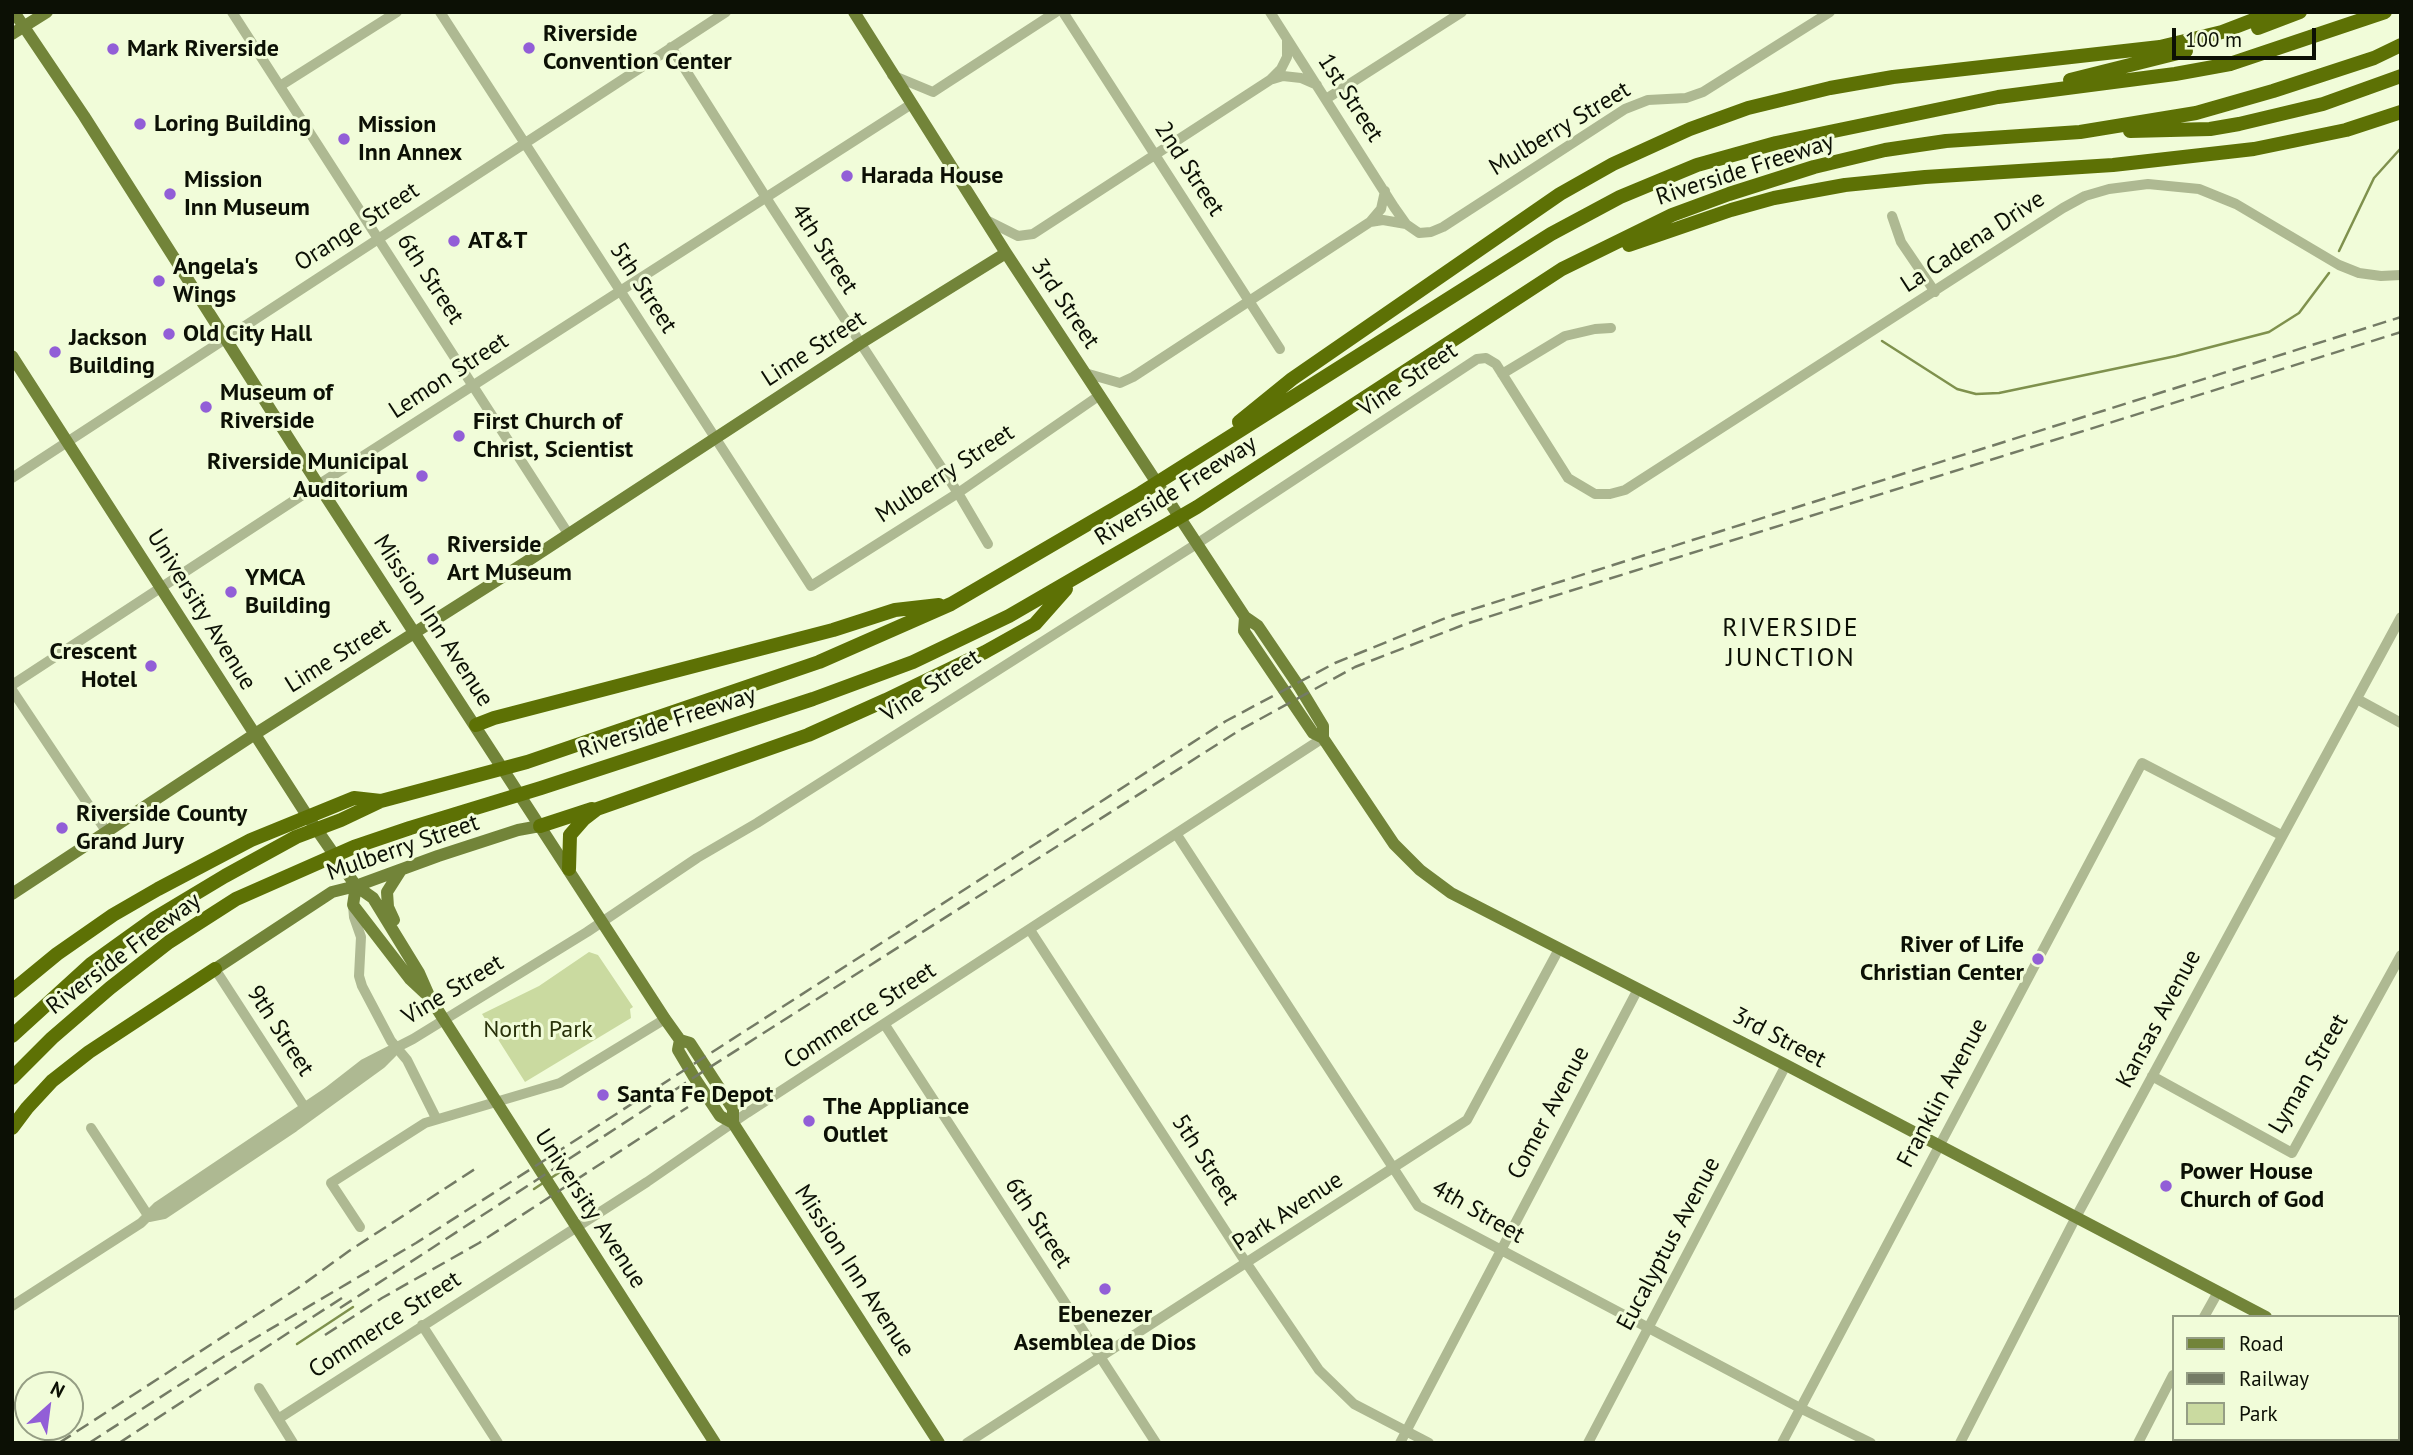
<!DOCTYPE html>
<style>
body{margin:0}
#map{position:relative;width:2413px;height:1455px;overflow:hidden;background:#f1fcd9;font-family:"PT Sans",sans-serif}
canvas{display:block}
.frame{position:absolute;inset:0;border:14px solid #0c1005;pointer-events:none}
.legend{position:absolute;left:2172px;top:1315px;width:228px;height:126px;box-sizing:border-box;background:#f1fcd9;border:2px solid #959e84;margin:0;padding:9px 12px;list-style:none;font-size:21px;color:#0c1005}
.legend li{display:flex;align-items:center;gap:14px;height:35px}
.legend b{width:35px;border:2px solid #959e84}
.north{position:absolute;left:14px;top:1371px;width:70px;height:70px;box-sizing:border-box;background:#f1fcd9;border:2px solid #959e84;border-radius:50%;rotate:28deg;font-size:19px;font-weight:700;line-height:28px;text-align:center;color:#0c1005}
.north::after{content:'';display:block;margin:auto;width:24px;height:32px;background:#925ed7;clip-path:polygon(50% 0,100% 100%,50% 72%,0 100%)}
.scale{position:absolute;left:2172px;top:28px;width:144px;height:32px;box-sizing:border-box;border:4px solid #0c1005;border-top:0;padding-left:9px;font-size:21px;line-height:24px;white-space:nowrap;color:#0c1005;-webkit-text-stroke:5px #f1fcd9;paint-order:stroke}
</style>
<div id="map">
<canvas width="2413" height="1455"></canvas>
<div class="frame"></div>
<ul class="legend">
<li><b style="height:9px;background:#728439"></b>Road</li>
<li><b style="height:9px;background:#747b65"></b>Railway</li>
<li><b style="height:19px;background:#cadaa0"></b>Park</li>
</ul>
<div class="north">N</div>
<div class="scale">100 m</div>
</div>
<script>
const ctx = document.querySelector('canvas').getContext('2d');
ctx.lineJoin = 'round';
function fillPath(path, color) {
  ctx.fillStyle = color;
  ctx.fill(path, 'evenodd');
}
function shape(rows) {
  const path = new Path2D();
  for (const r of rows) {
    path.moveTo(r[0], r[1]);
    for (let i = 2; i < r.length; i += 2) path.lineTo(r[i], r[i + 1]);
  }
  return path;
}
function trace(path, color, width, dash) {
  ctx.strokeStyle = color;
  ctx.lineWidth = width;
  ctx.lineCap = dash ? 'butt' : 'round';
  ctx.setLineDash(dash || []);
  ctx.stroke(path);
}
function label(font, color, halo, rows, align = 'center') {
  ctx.font = font + ' "PT Sans",sans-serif';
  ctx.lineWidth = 6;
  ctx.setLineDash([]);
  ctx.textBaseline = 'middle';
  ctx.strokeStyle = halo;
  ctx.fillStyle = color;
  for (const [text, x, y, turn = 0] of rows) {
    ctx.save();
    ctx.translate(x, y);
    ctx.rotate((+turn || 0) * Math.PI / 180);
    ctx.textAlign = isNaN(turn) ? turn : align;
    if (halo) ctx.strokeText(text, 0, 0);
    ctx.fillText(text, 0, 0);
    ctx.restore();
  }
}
fillPath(shape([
 [589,952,598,955,633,1007,630,1009,631,1018,525,1082,482,1014,539,986]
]), '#cadaa0');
trace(shape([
 [2339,251,2374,178,2401,148],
 [1882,341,1957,389,1976,394,1999,393,2176,356,2269,332,2299,313,2329,273],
 [551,1178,560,1172],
 [534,1189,543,1183],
 [297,1344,353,1307]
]), '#7f914d', 2.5);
trace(shape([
 [232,12,569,535],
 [440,12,811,586,958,493,1100,395],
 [1063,12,1280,349],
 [1270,12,1394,207,1406,224,1419,233,1431,232,1443,227,1625,109,1648,100,1686,98,1703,92,1830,12],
 [671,47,772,207,958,493,988,544],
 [892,75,933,92,1056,12],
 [1273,79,1283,76,1301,78,1317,85],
 [280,86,397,12],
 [1326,99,1462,12],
 [1892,216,1901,242,1935,292],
 [984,219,1018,236,1033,234,1270,80,1281,69,1287,57,1287,39],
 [1370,222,1383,220,1406,224],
 [1085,373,1120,383,1133,377,1370,222,1381,209,1385,191],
 [1502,374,1565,336,1595,329,1611,328],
 [12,478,726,12],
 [12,685,304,494,910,105],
 [12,690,106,831],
 [2357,699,2401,723],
 [1177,835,1418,1206,1800,1408,1871,1443],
 [353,905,354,917,361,937,359,976,362,986,391,1041,407,1060,436,1118],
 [1030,930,1241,1255,1319,1370,1354,1404,1429,1443],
 [215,969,307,1111],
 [885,1025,1156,1443],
 [2152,1076,2292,1153,2401,955],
 [91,1128,149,1217],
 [149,1217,164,1214,294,1127,381,1064,392,1053],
 [360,1227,331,1183,425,1123,560,1083,665,1019],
 [12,1306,141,1223,157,1207,328,1092,364,1064,413,1039,587,932,697,858,757,823,1198,543,1477,359,1486,358,1496,364,1568,478,1595,494,1610,494,1625,490,2063,208,2085,196,2109,189,2148,184,2199,189,2236,204,2339,265,2359,273,2381,276,2401,275],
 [2204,1317,2218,1292],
 [422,1325,498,1443],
 [259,1388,293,1443],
 [278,1419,647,1182,747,1113,1323,738],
 [2242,1439,2248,1443],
 [967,1443,1467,1120,1559,949],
 [1400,1443,1638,989],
 [1588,1443,1786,1065],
 [1782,1443,2142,763,2281,835],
 [1960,1443,2076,1217,2401,617],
 [2138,1443,2173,1375]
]), '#aeb992', 10);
trace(shape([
 [14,12,84,116,319,486,665,1019,680,1040,690,1043,733,1109,733,1123],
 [854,12,1006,253,1245,617,1258,626,1300,688,1323,726,1323,738],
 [12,34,47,12],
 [12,356,308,817,356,886,373,898,419,973,430,998,715,1443],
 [1245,617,1244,631,1313,733,1323,738,1394,844,1420,870,1451,893,1786,1065,2266,1317],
 [356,886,353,905,410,979,425,993],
 [12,894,255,734,526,562,861,343,1006,253],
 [394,920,388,907,387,892,401,870],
 [215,969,332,892,356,886,438,856,518,830,540,826],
 [680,1040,678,1050,694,1077,720,1116,733,1123,939,1443],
 [2397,1385,2401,1387]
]), '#728439', 12);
trace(shape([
 [2258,28,2300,12],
 [2070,80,2186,51],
 [2130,131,2210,129,2239,124,2323,104,2401,76],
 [1629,245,1731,210,1774,198,1845,185,1925,177,2113,165,2254,149,2346,130,2401,112],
 [1239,422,1292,379,1560,194,1613,164,1690,129,1748,108,1830,88,1893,77,2160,47,2222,32,2274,12],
 [476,725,494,718,833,630,895,610,939,605],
 [540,826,592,809],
 [569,869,570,835,584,819,597,809,808,735,886,700,985,652,1035,624,1066,589],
 [12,991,57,954,113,915,158,889,251,840,354,798,381,801],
 [12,1036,91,964,155,918,225,876,296,837,341,820,381,801,527,762,819,662,951,604,1141,493,1551,234,1620,197,1697,165,1776,143,1998,97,2175,74,2230,64,2385,12],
 [12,1078,52,1038,110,988,169,942,236,899,354,847,410,828,541,788,813,699,913,662,1009,616,1197,507,1562,269,1672,215,1729,194,1814,167,1885,150,1946,141,2080,132,2196,113,2273,91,2374,58,2401,45],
 [12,1128,27,1108,52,1081,89,1052,215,969]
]), '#5d7105', 14);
trace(shape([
 [340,1308,707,1069,1240,730,1355,667,1463,625,1522,606,2401,332],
 [325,1335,382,1298,479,1243,688,1107],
 [59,1443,298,1288,349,1251,475,1169],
 [89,1443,223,1357,416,1243,1226,721,1335,663,1448,617,2401,317],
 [119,1443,345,1296]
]), '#747b65', 2.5, [14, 7]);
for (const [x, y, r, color] of [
 [529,48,7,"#925ed7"],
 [113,49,7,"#925ed7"],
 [140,124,7,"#925ed7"],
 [344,139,7,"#925ed7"],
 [847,176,7,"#925ed7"],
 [170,194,7,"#925ed7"],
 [454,241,7,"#925ed7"],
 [159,281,7,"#925ed7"],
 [169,334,7,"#925ed7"],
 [55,352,7,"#925ed7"],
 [206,407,7,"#925ed7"],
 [459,436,7,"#925ed7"],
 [422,476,7,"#925ed7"],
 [433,559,7,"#925ed7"],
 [231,592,7,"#925ed7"],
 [151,666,7,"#925ed7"],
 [62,828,7,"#925ed7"],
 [2038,959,7,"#925ed7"],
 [603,1095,7,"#925ed7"],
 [809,1121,7,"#925ed7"],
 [2166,1186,7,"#925ed7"],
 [1105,1289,7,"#925ed7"]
]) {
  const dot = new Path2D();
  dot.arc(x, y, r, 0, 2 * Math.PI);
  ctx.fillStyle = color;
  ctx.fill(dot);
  trace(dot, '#f1fcd9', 2.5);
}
label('bold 24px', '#0c1005', '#f1fcd9', [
 ["Riverside",543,34],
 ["Convention Center",543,62],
 ["Mark Riverside",127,49],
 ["Loring Building",154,124],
 ["Mission",358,125],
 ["Inn Annex",358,153],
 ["Harada House",861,176],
 ["Mission",184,180],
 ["Inn Museum",184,208],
 ["AT&T",468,241],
 ["Angela's",173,267],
 ["Wings",173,295],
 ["Old City Hall",183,334],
 ["Jackson",69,338],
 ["Building",69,366],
 ["Museum of",220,393],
 ["Riverside",220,421],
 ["First Church of",473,422],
 ["Christ, Scientist",473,450],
 ["Riverside Municipal",408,462,"right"],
 ["Auditorium",408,490,"right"],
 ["Riverside",447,545],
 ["Art Museum",447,573],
 ["YMCA",245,578],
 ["Building",245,606],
 ["Crescent",137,652,"right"],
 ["Hotel",137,680,"right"],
 ["Riverside County",76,814],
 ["Grand Jury",76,842],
 ["River of Life",2024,945,"right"],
 ["Christian Center",2024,973,"right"],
 ["Santa Fe Depot",617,1095],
 ["The Appliance",823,1107],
 ["Outlet",823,1135],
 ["Power House",2180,1172],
 ["Church of God",2180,1200],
 ["Ebenezer",1105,1315,"center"],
 ["Asemblea de Dios",1105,1343,"center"]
], 'left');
label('24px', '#0c1005', '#f1fcd9', [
 ["1st Street",1350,98,57],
 ["Mulberry Street",1560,129,-31],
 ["2nd Street",1189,169,57],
 ["Riverside Freeway",1745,170,-18],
 ["Orange Street",357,227,-33],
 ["La Cadena Drive",1973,242,-33],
 ["4th Street",824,249,57],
 ["6th Street",430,279,57],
 ["5th Street",643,288,57],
 ["3rd Street",1065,304,56],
 ["Lime Street",814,349,-33],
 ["Lemon Street",449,376,-33],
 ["Vine Street",1408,380,-34],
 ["Mulberry Street",945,474,-33],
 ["Riverside Freeway",1176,491,-32],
 ["University Avenue",201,610,58],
 ["Mission Inn Avenue",433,621,57],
 ["Lime Street",338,656,-32],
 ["Vine Street",931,686,-33],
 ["Riverside Freeway",667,723,-18],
 ["Mulberry Street",403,848,-19],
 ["Riverside Freeway",124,954,-37],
 ["Vine Street",453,990,-31],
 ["Commerce Street",860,1016,-33],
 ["Kansas Avenue",2159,1019,-62],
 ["9th Street",280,1031,57],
 ["3rd Street",1779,1038,28],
 ["Lyman Street",2309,1074,-60],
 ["Franklin Avenue",1943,1093,-62],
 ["Comer Avenue",1549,1113,-62],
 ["5th Street",1205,1160,57],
 ["University Avenue",590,1209,57],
 ["Park Avenue",1288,1212,-33],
 ["4th Street",1478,1212,30],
 ["6th Street",1038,1223,57],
 ["Eucalyptus Avenue",1669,1244,-62],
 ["Mission Inn Avenue",854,1271,57],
 ["Commerce Street",385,1325,-33]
]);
label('24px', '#283109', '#f1fcd9', [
 ["North Park",538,1030]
]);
ctx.letterSpacing = '2px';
label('26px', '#0c1005', '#f1fcd9', [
 ["RIVERSIDE",1791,629],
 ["JUNCTION",1791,659]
]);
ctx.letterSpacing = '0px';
</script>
